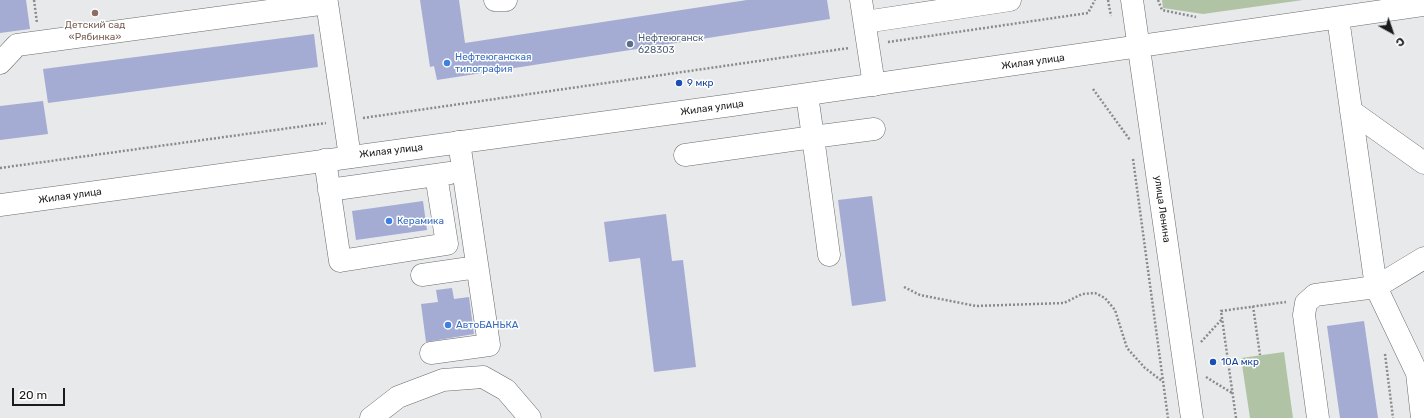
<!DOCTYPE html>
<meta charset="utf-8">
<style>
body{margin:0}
#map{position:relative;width:1424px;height:418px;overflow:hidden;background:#e8e9eb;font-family:Rubik,sans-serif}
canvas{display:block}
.north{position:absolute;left:1372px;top:12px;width:40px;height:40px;-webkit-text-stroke:3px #fff;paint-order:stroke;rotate:140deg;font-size:11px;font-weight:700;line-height:16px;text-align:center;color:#1b1b1c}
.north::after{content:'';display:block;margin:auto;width:14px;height:18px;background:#1b1b1c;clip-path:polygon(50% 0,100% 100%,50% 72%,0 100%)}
.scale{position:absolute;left:12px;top:388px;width:53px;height:18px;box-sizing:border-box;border:2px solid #1b1b1c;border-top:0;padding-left:5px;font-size:12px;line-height:14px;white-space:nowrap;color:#1b1b1c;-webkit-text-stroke:3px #fff;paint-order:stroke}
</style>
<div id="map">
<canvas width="1424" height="418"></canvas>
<div class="north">С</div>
<div class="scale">20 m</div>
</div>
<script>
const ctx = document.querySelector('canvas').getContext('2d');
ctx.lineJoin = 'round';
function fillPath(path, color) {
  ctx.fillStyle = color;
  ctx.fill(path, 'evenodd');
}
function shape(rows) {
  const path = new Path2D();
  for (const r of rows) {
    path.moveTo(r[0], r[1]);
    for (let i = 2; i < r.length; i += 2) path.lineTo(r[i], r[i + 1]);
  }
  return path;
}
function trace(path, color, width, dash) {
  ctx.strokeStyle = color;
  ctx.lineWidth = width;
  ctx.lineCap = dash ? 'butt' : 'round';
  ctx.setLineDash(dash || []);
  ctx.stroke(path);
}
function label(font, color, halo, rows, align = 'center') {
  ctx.font = font + ' Rubik,sans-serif';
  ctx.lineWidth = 3;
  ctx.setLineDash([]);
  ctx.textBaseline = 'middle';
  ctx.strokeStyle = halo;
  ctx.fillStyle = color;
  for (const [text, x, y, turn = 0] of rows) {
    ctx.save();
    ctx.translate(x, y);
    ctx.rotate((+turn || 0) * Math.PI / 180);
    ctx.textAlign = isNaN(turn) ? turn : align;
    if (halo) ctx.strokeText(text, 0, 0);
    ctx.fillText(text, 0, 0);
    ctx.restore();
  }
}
fillPath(shape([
 [1162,0,1303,0,1203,14,1163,8],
 [1284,352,1293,418,1250,418,1241,358]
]), '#b0c4a5');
fillPath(shape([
 [0,0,26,0,30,29,0,33],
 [420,0,459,0,465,43,747,0,827,0,830,19,437,80,434,66,430,67],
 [314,34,318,67,48,103,43,69],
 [43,101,48,134,0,140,0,106],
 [872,196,886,301,852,306,838,200],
 [423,201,427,230,356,240,352,211],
 [666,214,672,261,683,260,696,367,654,372,640,258,609,262,604,222],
 [452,288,454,299,469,297,474,334,426,342,421,304,438,302,436,290],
 [1364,321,1378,418,1340,418,1327,326]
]), '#a4acd3');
const minor = shape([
 [495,0,506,0],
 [861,0,874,85],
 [1338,18,1376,287,1417,373,1422,418],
 [865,22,1010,0],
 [0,63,17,45,327,3,350,157],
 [807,95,813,137,874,129],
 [1351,111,1424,163],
 [685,155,813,137,829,255],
 [325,160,340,261,447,244,436,175],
 [329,190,450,173],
 [422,275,477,267],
 [431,353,489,345,459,142],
 [371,418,398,397,443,380,483,377,506,390,530,418],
 [1318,418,1304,315,1306,303,1315,295,1376,287,1424,258]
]);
const major = shape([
 [1132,0,1192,418],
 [0,205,732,105,1424,5]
]);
trace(minor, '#6a6b6d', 23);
trace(major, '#6a6b6d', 23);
trace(shape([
 [34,0,37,23],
 [1108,0,1111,16],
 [1158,0,1162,10,1196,17],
 [888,42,1088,13,1095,0],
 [1093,89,1130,140],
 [363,118,849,48],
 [1133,159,1168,418],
 [0,168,326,123],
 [904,287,920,295,976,306,1064,303,1082,294,1095,293,1105,298,1115,310,1127,348,1145,368,1162,381],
 [1253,306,1260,355],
 [1201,342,1222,319],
 [1385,354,1393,418],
 [1206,377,1232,393],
 [1236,418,1221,311,1286,302]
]), '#898a8b', 2.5, [2, 2]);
trace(minor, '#fff', 22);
trace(major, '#fff', 22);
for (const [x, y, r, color] of [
 [95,13,4,"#8d6e63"],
 [630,44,4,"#5c6f8a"],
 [447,63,4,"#3f7fe0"],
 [679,83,4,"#1a4fb4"],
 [389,221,4,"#3f7fe0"],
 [448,325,4,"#3f7fe0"],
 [1213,362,4,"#1a4fb4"]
]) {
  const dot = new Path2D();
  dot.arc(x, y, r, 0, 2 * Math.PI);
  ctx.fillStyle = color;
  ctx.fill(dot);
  trace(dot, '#fff', 1.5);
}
label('10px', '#785e54', '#fff', [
 ["Детский сад",95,25],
 ["«Рябинка»",95,37]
]);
label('10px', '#4e5e75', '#fff', [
 ["Нефтеюганск",638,38],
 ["628303",638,50]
], 'left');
label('10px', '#366cbe', '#fff', [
 ["Нефтеюганская",455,57],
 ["типография",455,69],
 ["Керамика",397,221],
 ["АвтоБАНЬКА",456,325]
], 'left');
label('10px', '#1b1b1c', '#fff', [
 ["Жилая улица",1033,62,-8],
 ["Жилая улица",712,108,-8],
 ["Жилая улица",391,151,-7],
 ["Жилая улица",70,196,-8],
 ["улица Ленина",1162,209,82]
]);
label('10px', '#164399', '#fff', [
 ["9 мкр",687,83],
 ["10А мкр",1221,362]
], 'left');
</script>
